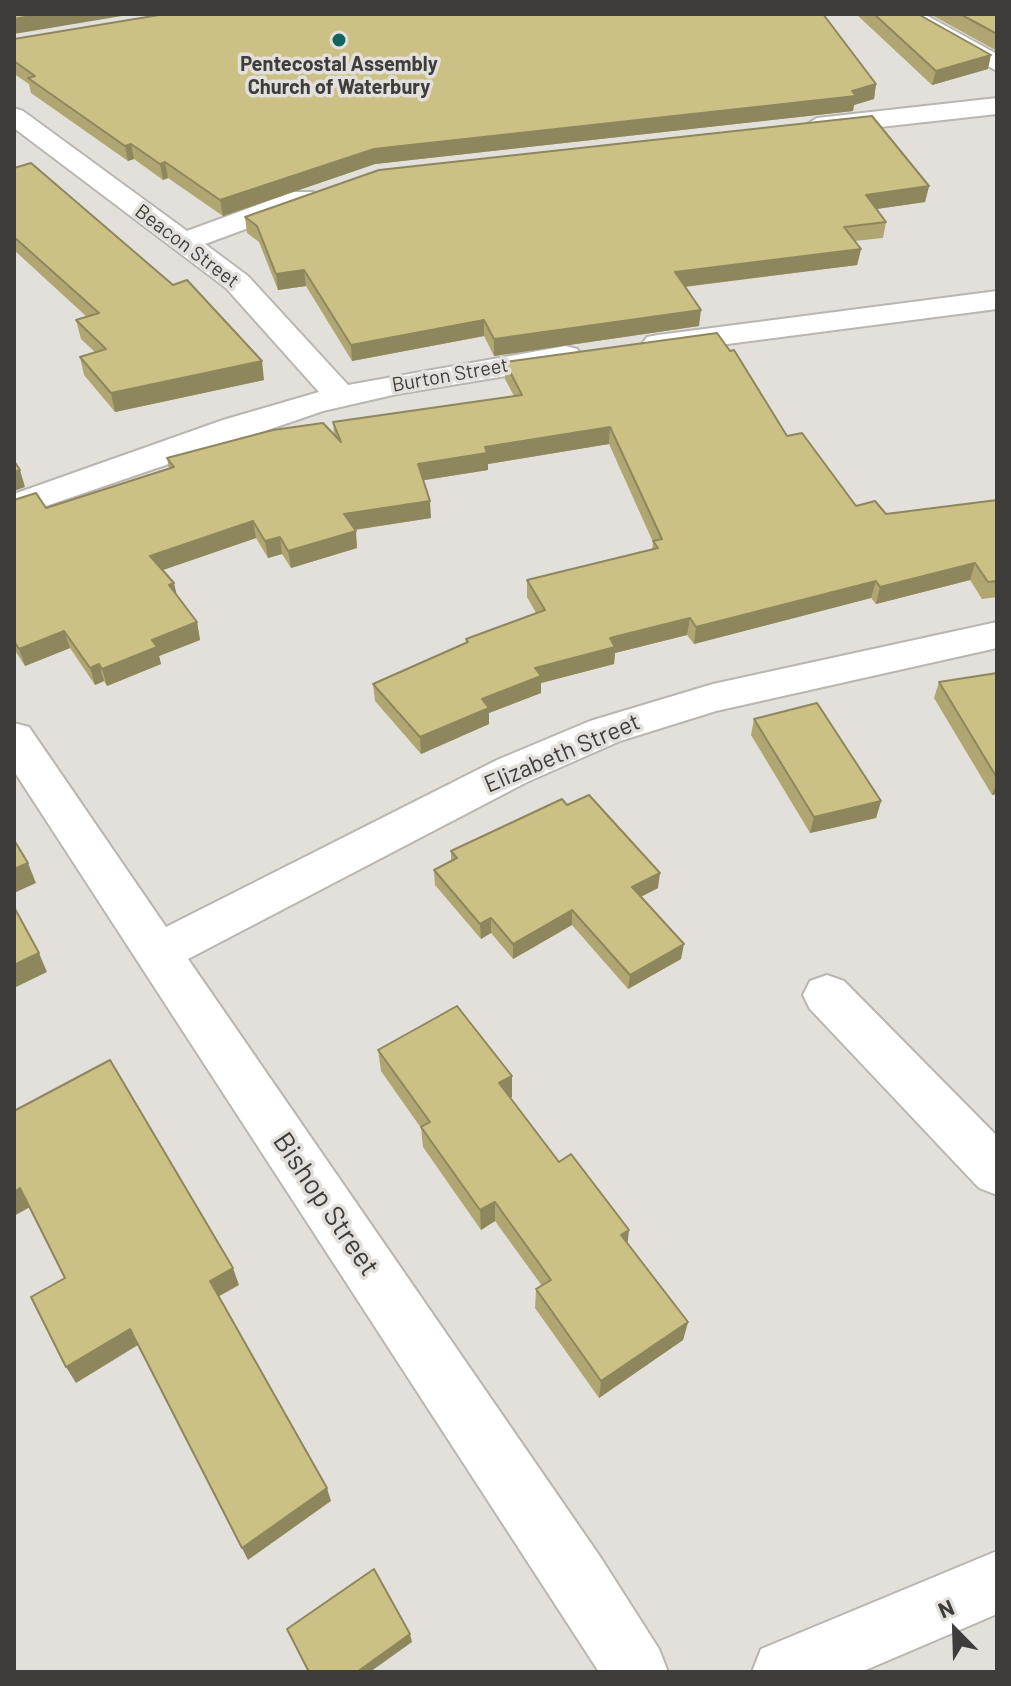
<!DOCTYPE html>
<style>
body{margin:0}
#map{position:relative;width:1011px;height:1686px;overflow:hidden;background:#e3e0db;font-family:Barlow,sans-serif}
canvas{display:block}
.frame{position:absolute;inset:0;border:16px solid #3e3d3b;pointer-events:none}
.north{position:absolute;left:915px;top:1590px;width:80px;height:80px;-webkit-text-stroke:6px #e3e0db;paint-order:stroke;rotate:337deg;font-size:22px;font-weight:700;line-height:32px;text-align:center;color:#3e3d3b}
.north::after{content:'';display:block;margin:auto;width:28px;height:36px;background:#3e3d3b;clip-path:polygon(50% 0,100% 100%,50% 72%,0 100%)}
</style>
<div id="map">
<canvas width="1011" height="1686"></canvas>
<div class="frame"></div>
<div class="north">N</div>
</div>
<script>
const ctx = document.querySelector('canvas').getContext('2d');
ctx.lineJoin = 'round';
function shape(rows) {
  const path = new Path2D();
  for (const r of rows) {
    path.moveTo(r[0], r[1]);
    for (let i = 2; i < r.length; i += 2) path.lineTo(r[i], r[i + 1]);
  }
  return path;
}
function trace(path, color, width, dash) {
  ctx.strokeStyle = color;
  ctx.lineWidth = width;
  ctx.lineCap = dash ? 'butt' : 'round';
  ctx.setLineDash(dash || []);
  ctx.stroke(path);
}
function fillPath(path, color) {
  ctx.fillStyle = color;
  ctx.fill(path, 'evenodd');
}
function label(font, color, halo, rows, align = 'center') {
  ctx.font = font + ' Barlow,sans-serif';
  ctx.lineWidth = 7;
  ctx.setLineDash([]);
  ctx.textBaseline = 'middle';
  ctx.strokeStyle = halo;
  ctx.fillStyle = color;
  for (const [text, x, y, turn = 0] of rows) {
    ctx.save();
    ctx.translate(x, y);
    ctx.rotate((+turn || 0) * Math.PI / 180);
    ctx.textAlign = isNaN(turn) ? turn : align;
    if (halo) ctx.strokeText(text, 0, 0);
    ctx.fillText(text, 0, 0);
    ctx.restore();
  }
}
const minor = shape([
 [895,14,924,14,997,54,997,71,895,14],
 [997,98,997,114,817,134,804,126,817,118,997,98],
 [14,108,23,111,187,231,293,192,313,192,317,198,313,204,205,244,248,276,348,385,566,346,577,349,582,356,577,363,566,366,397,394,323,411,14,517,14,494,223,420,319,392,226,288,14,128,14,108],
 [997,291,997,309,658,353,647,351,642,344,647,337,658,335,997,291],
 [997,622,997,648,716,711,620,741,527,782,188,959,601,1558,659,1649,668,1672,599,1672,14,771,14,723,29,727,166,927,497,760,590,721,713,684,997,622],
 [827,975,844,981,997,1136,997,1195,979,1188,810,1009,803,995,810,981,827,975],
 [997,1551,997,1614,861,1672,752,1672,761,1649,997,1551]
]);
trace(minor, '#b9b5b0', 4);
fillPath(minor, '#fff');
fillPath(shape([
 [856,14,918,14,988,69,932,85],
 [930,14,997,14,997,51],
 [14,39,876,84,874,99,854,105,853,111,375,164,223,216,168,178,163,180,134,159,128,161,31,93,29,84,14,74],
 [14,168,264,380,115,412,84,375,80,357,95,352,81,339,76,320,87,317,14,250],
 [929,186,925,202,876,209,886,222,883,238,854,241,861,249,857,265,685,287,699,326,494,356,484,336,352,361,306,286,278,290,259,242,247,233,245,217],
 [505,362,787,436,856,506,886,514,997,500,997,597,982,599,970,580,876,604,871,598,694,644,687,635,615,653,614,664,541,683,541,693,489,713,489,724,421,754,375,701,373,684,466,643,466,639,536,613,527,597,527,580,652,550,653,542,609,444,488,464,488,470,423,480,431,518,355,530,357,548,291,568,282,554,268,558,256,538,163,570,177,596,197,622,200,640,159,656,161,664,107,686,104,681,95,685,70,648,25,666,14,649,14,500,46,508,169,469,167,458,334,435,333,422,514,396,505,379],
 [997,673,997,794,992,795,934,698,939,682],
 [754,719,881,801,876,818,810,833,751,735],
 [567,805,658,888,641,897,681,959,628,989,572,925,513,959,491,933,481,939,435,885,434,870,451,861,451,851],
 [378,1050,512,1097,510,1098,559,1162,627,1243,688,1322,683,1340,599,1398,535,1308,536,1289,542,1286,495,1221,481,1230,423,1147,421,1128,381,1071]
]), '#afa672');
fillPath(shape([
 [44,14,134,14,14,34,14,19],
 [991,55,988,69,932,85,936,71],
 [876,84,874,99,854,105,853,111,375,164,223,216,220,200,374,149,852,91],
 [131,144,134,159,128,161,125,146],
 [165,162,168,178,163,180,160,164],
 [929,186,925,202,863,211,866,195],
 [861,249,857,265,673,288,675,272],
 [304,270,306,286,278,290,276,274],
 [701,310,699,326,494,356,494,339],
 [484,320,484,336,352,361,351,345],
 [262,361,264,380,115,412,111,393],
 [610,427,609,444,488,464,488,470,419,481,418,464,485,447],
 [20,470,25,487,14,491,14,472],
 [430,501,431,518,346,531,344,514],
 [253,521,256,538,154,573,150,556],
 [356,531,357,548,291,568,288,551],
 [280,537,282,554,268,558,265,541],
 [975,563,970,580,876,604,880,587],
 [876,581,871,598,694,644,696,627],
 [174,583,178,600,169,585],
 [690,618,687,635,615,653,614,664,541,683,541,693,489,713,489,724,421,754,420,737,535,668,610,638],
 [197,622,200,640,159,656,161,664,107,686,102,669,152,640],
 [64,631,70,648,25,666,19,649],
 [99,664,104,681,95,685,90,668],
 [997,782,997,794,992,795],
 [881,801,876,818,810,833,814,817],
 [28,863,36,883,14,893,14,869],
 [660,873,658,888,630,902,632,887],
 [572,910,572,925,513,959,513,944],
 [491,918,491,933,481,939,480,924],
 [684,944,681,959,628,989,630,975],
 [39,953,47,972,14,988,14,965],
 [512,1076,512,1097,499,1104,499,1083],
 [20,1188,30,1207,14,1216,14,1192],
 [495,1202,495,1221,481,1230,480,1210],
 [629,1230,627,1249,621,1235],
 [233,1268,239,1285,216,1298,210,1281],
 [688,1322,683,1340,599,1398,601,1381],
 [130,1329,138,1345,76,1383,66,1367],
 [327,1488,331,1501,248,1560,242,1548],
 [410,1634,412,1642,370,1672,357,1672]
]), '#8e875d');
const building = shape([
 [14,14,44,14,14,19,14,14],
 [165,14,823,14,876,84,852,91,856,96,374,149,220,200,165,162,160,164,131,144,125,146,28,78,35,76,14,61,14,39,165,14],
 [874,14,918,14,991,55,936,71,874,14],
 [960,14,997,14,997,34,960,14],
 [872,116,929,186,866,195,886,222,844,227,861,249,675,272,701,310,494,339,484,320,351,345,304,270,276,274,257,226,245,217,379,170,872,116],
 [31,163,173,285,187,280,262,361,111,393,80,357,106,349,76,320,99,313,14,237,14,168,31,163],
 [717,333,730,351,734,350,787,436,802,433,856,506,875,501,886,514,997,500,997,581,988,582,975,563,880,587,876,581,696,627,690,618,610,638,615,647,535,668,541,676,482,699,489,708,420,737,373,684,468,642,466,639,545,610,527,580,658,548,653,541,662,539,610,427,485,447,487,453,418,464,430,501,344,514,356,531,288,551,280,537,265,541,253,521,150,556,174,583,169,585,197,622,152,640,157,647,102,669,99,664,90,668,64,631,19,649,14,641,14,500,36,493,46,508,174,467,167,458,273,430,323,423,341,442,333,422,522,395,505,362,717,333],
 [14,461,20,470,14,472,14,461],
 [997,673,997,778,939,682,997,673],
 [817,703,881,801,814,817,754,719,817,703],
 [589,795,660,873,632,887,684,944,630,975,572,910,513,944,491,918,480,924,434,870,457,858,451,851,562,799,567,805,589,795],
 [14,840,28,863,14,869,14,840],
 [14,907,39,953,14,965,14,907],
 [457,1006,512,1076,499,1083,559,1162,571,1154,629,1230,621,1235,688,1322,601,1381,536,1289,551,1280,495,1202,480,1210,421,1127,430,1122,378,1050,457,1006],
 [110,1060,233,1268,210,1281,327,1488,242,1548,130,1329,66,1367,31,1297,65,1278,20,1188,14,1192,14,1111,110,1060],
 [374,1569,410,1634,357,1672,309,1672,287,1629,374,1569]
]);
fillPath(building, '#cbc185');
trace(building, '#8e875d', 2);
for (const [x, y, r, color] of [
 [339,40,8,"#136360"]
]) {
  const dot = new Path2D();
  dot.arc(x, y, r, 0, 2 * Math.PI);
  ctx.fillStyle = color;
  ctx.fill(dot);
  trace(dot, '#e3e0db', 3);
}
label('bold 20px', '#3e3d3b', '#e3e0db', [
 ["Pentecostal Assembly",339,64],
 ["Church of Waterbury",339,87]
]);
label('20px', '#3e3d3b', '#e3e0db', [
 ["Beacon Street",187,246,37],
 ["Burton Street",450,375,-10]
]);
label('24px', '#3e3d3b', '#e3e0db', [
 ["Elizabeth Street",562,753,-23]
]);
label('28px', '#3e3d3b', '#e3e0db', [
 ["Bishop Street",326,1204,56]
]);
</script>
